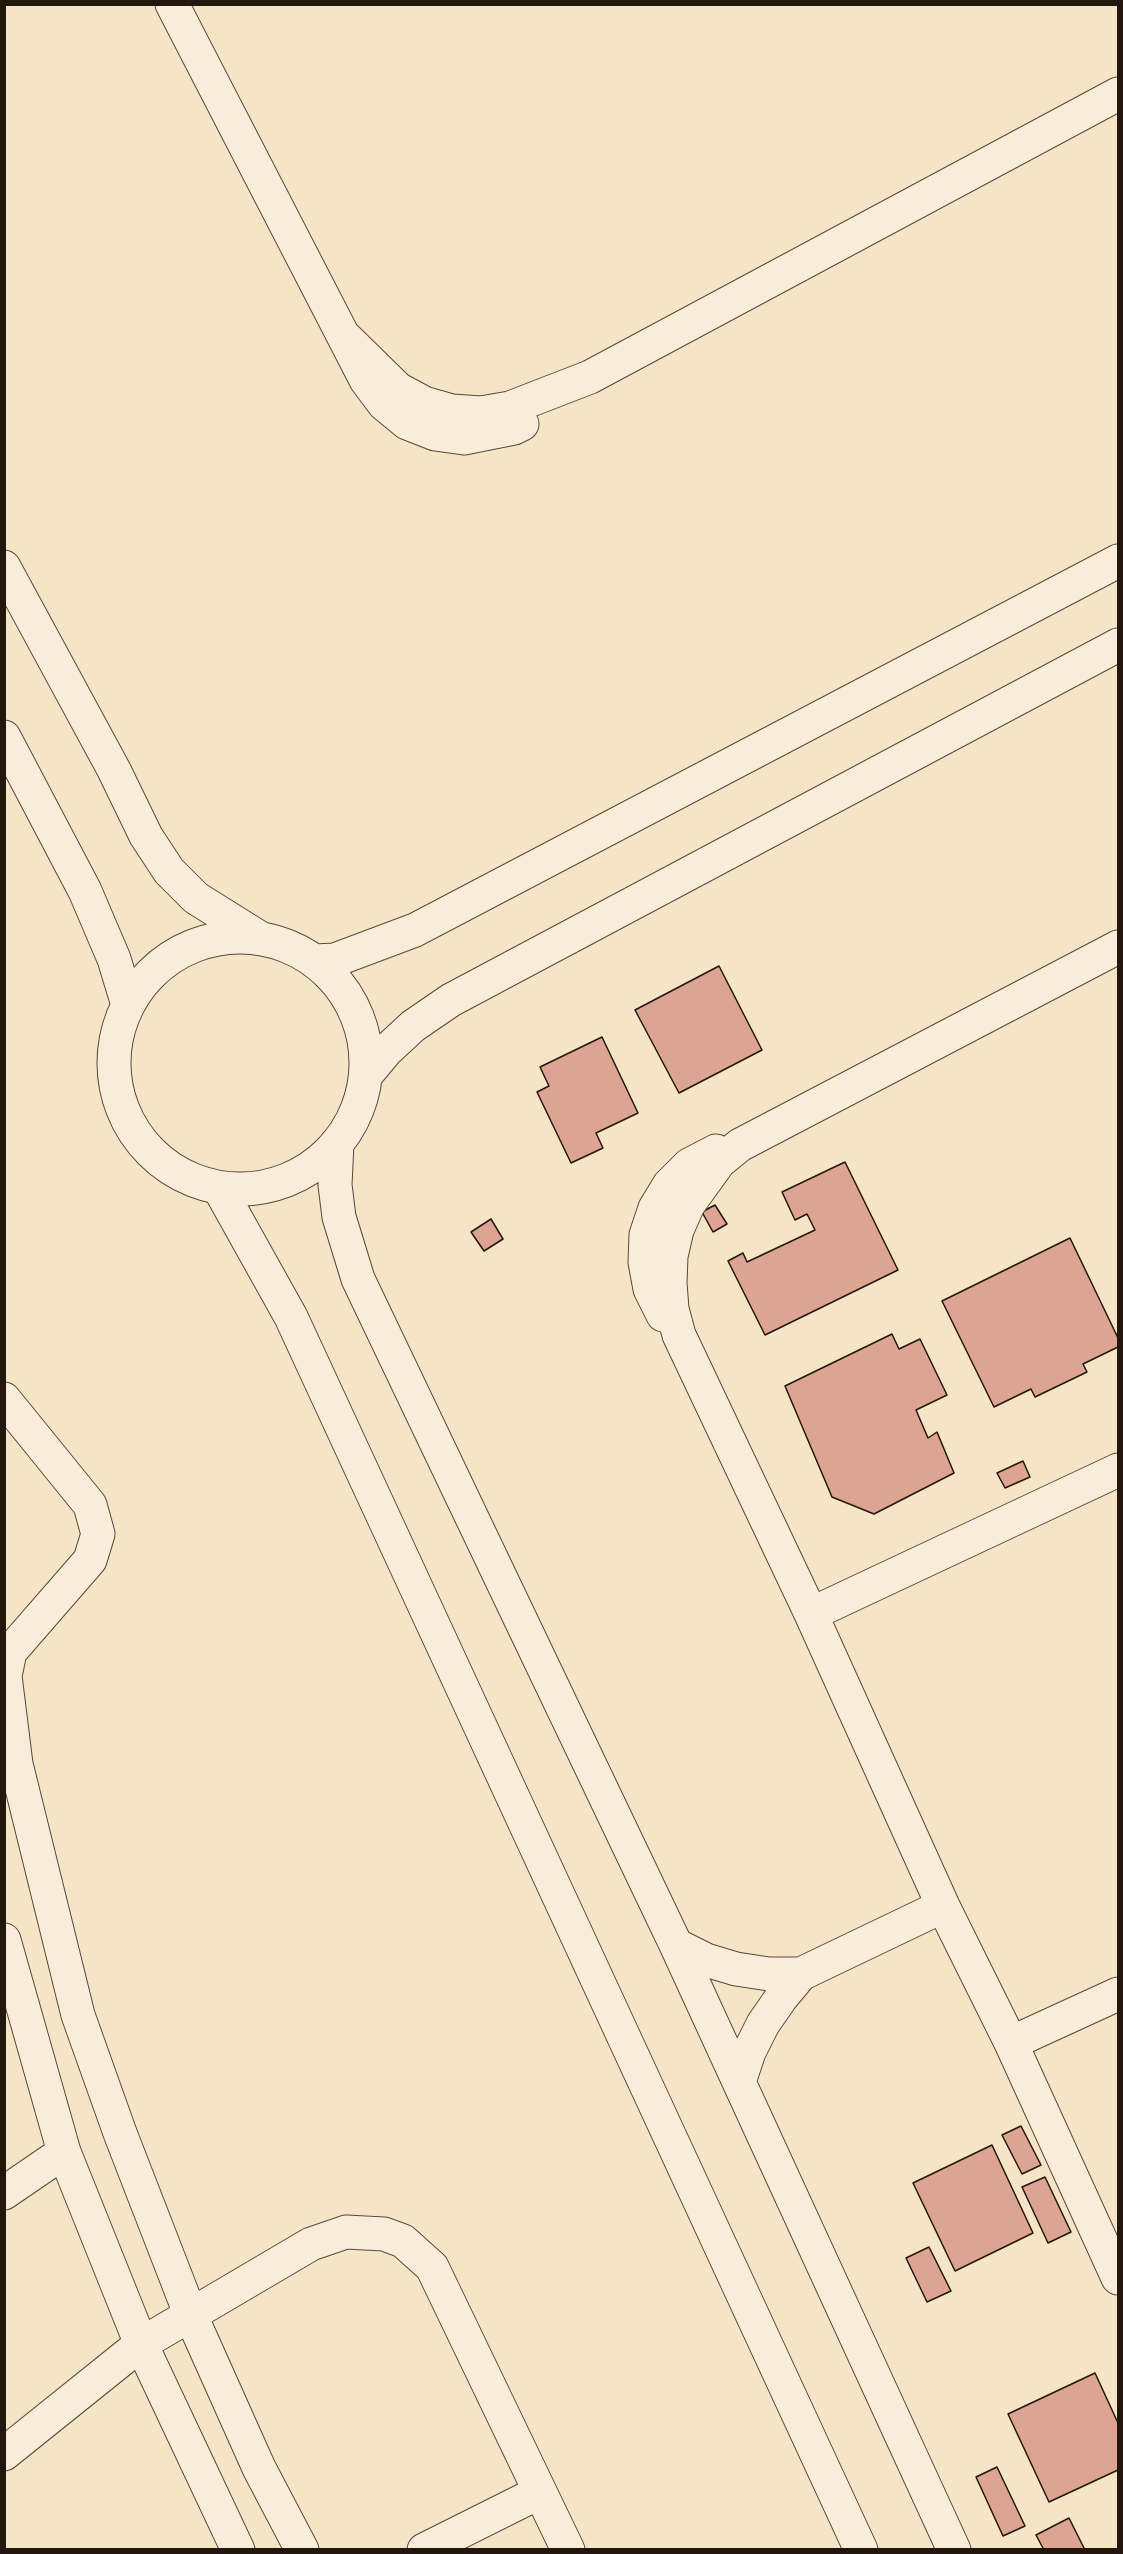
<!DOCTYPE html>
<style>
body{margin:0}
#map{position:relative;width:1123px;height:2554px;overflow:hidden;background:#f6e4c6;font-family:Cardo,serif}
canvas{display:block}
.frame{position:absolute;inset:0;border:6px solid #22170d;pointer-events:none}
</style>
<div id="map">
<canvas width="1123" height="2554"></canvas>
<div class="frame"></div>
</div>
<script>
const ctx = document.querySelector('canvas').getContext('2d');
ctx.lineJoin = 'round';
function fillPath(path, color) {
  ctx.fillStyle = color;
  ctx.fill(path, 'evenodd');
}
function shape(rows) {
  const path = new Path2D();
  for (const r of rows) {
    if (r.length === 3) {
      path.moveTo(r[0] + r[2], r[1]);
      path.arc(r[0], r[1], r[2], 0, 2 * Math.PI);
      continue;
    }
    path.moveTo(r[0], r[1]);
    for (let i = 2; i < r.length; i += 2) path.lineTo(r[i], r[i + 1]);
  }
  return path;
}
function trace(path, color, width, dash) {
  ctx.strokeStyle = color;
  ctx.lineWidth = width;
  ctx.lineCap = dash ? 'butt' : 'round';
  ctx.setLineDash(dash || []);
  ctx.stroke(path);
}
const building = shape([
 [719,966,762,1050,679,1093,635,1010,719,966],
 [602,1037,638,1113,596,1133,603,1148,571,1163,537,1092,549,1086,540,1067,602,1037],
 [845,1162,898,1270,765,1335,728,1261,743,1253,747,1262,815,1230,807,1214,795,1220,782,1192,845,1162],
 [715,1205,727,1224,713,1232,702,1212,715,1205],
 [491,1219,503,1239,484,1251,471,1232,491,1219],
 [1070,1238,1118,1338,1118,1347,1083,1364,1087,1372,1035,1397,1031,1389,994,1407,942,1301,1070,1238],
 [892,1334,899,1349,920,1339,947,1395,916,1410,928,1438,937,1432,954,1473,874,1514,832,1497,785,1386,892,1334],
 [1023,1461,1030,1477,1005,1488,997,1473,1023,1461],
 [1021,2126,1041,2165,1022,2174,1002,2135,1021,2126],
 [992,2145,1033,2233,955,2271,913,2183,992,2145],
 [1045,2177,1071,2232,1048,2243,1022,2187,1045,2177],
 [929,2247,951,2291,927,2302,906,2258,929,2247],
 [1095,2373,1118,2423,1118,2470,1049,2502,1008,2414,1095,2373],
 [997,2467,1025,2526,1003,2536,976,2477,997,2467],
 [1069,2518,1085,2550,1044,2550,1036,2535,1069,2518]
]);
fillPath(building, '#dda493');
trace(building, '#22170d', 1.5);
const street = shape([
 [172,4,366,380,384,404,407,423,435,434,464,438,514,428,522,424],
 [346,338,398,389,424,403,452,411,481,413,510,408,590,377,1118,94],
 [4,567,114,770,146,836,169,871,196,898,260,938],
 [4,737,85,891,114,959,128,1005],
 [240,1063,126],
 [1118,947,740,1145,719,1162,688,1205,677,1230,671,1256,670,1283,672,1309,679,1335,811,1614,943,1906,1011,2043,1118,2278],
 [315,961,335,960,415,930,1118,561],
 [366,1075,386,1051,413,1026,451,1000,1118,645],
 [337,1143,335,1185,339,1217,358,1279,676,1945,954,2550],
 [219,1188,291,1317,861,2550],
 [663,1315,650,1289,645,1262,646,1235,655,1208,669,1185,689,1165,716,1151],
 [4,1399,90,1505,98,1534,90,1560,10,1652,5,1676,16,1764,78,2015,120,2133,191,2316,259,2468,302,2550],
 [811,1614,1118,1470],
 [4,1940,64,2152,141,2344,238,2550],
 [676,1945,706,1960,736,1969,769,1974,801,1974],
 [1011,2043,1118,1994],
 [739,2082,749,2052,763,2024,781,1998,801,1974,943,1906],
 [4,2193,64,2152],
 [4,2454,141,2344,311,2244,346,2232,384,2234,403,2241,432,2267,568,2550],
 [424,2550,540,2492]
]);
trace(street, '#574a3b', 35);
trace(street, '#f9edda', 33);
</script>
